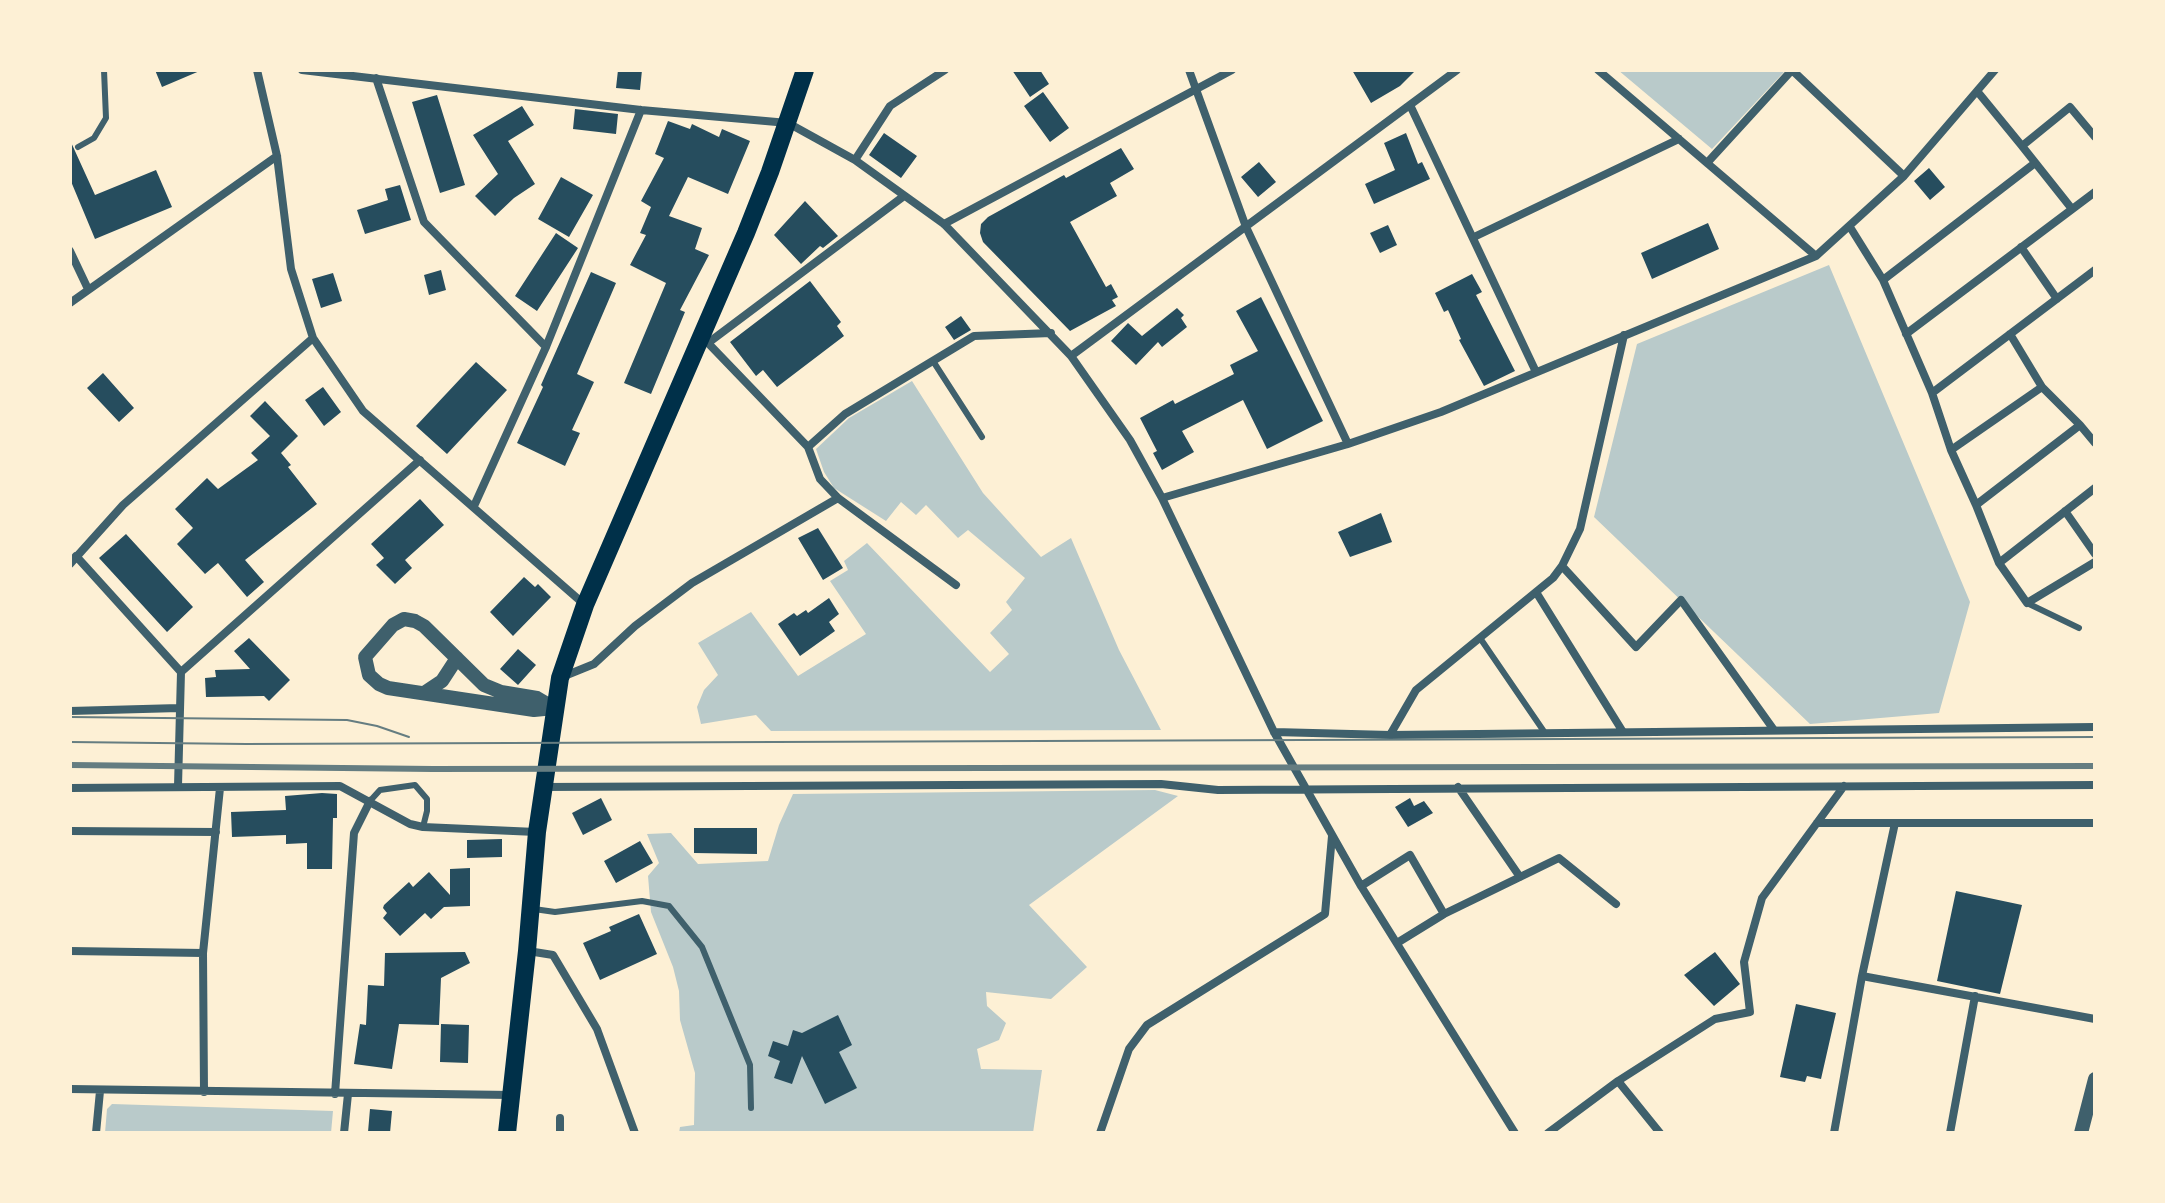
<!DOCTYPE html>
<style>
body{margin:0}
#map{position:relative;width:2165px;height:1203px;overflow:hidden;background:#fdf0d5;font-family:Inter,sans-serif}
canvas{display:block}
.frame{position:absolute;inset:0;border:72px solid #fdf0d5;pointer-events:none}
</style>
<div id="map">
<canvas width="2165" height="1203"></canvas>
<div class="frame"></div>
</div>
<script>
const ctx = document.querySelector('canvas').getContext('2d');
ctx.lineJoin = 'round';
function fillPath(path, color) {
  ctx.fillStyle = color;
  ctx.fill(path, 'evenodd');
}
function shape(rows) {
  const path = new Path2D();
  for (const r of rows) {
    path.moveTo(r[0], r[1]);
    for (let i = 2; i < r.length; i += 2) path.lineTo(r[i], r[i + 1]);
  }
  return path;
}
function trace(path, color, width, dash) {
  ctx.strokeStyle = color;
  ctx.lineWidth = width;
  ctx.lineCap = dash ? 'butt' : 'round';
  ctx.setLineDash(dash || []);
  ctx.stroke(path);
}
fillPath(shape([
 [1618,70,1782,70,1784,72,1712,149],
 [1829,265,1970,602,1939,713,1810,724,1594,517,1637,344],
 [912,381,983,493,1041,557,1071,538,1119,650,1161,730,771,731,756,715,701,724,697,707,704,690,718,675,698,643,751,612,798,676,866,634,830,581,848,570,844,561,867,543,990,672,1009,654,990,633,1012,610,1006,602,1025,578,968,530,958,538,926,505,916,515,901,502,886,521,834,488,824,472,816,449,849,418],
 [1155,790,1178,796,1029,905,1087,967,1051,999,986,992,987,1006,1006,1023,999,1040,977,1049,981,1069,1042,1070,1033,1133,679,1133,680,1127,694,1125,695,1073,680,1020,679,991,673,967,651,912,648,876,659,863,647,834,671,833,698,864,768,861,779,825,793,794],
 [112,1104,333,1111,331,1133,105,1133,107,1109]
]), '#b9caca');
fillPath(shape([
 [155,70,202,70,162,87],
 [618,70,642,70,640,90,616,88],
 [1012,70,1040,70,1049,84,1030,97],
 [1352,70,1416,70,1400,86,1371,103],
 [1043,92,1069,128,1050,142,1024,106],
 [437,95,465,185,440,193,412,102],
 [522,106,534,125,508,141,535,184,514,198,495,216,475,196,498,174,473,135],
 [575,109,618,114,616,134,573,129],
 [668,121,690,129,692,124,719,137,722,129,750,141,728,194,688,177,669,216,702,228,695,249,709,255,680,310,685,312,651,394,624,383,666,283,630,265,646,235,640,233,651,207,641,201,664,158,655,154],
 [884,133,917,156,901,178,869,155],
 [1406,133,1418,164,1422,162,1430,179,1374,204,1365,184,1395,170,1384,143],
 [70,140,95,195,156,170,172,207,95,239,70,179],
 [1121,148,1134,169,1110,183,1117,196,1070,222,1106,287,1111,284,1118,297,1112,300,1116,306,1070,331,983,242,980,233,981,224,988,217,1064,175,1066,178],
 [1259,162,1276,182,1258,197,1241,177],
 [1929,168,1945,187,1930,200,1914,181],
 [561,177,593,195,569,237,538,219],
 [400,185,411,220,365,234,357,210,388,200,385,189],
 [805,201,838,236,823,248,820,246,801,264,774,235],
 [1708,223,1719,249,1652,279,1641,253],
 [1388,225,1397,245,1380,253,1370,233],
 [556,233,578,248,537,311,515,296],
 [441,270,446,290,429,295,424,275],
 [591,272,616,283,577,374,594,382,572,430,580,433,565,466,517,443,543,387,541,385],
 [333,273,342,301,321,308,312,279],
 [1472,274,1482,292,1476,295,1515,371,1484,386,1459,340,1461,339,1448,310,1444,312,1435,293],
 [810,281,841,322,837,326,844,336,777,387,763,370,756,376,730,342],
 [1261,297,1323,421,1267,449,1243,400,1182,431,1194,452,1162,470,1153,453,1157,451,1140,418,1173,400,1175,404,1234,374,1230,365,1258,351,1236,311],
 [1177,308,1184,315,1181,318,1187,327,1162,347,1158,342,1136,365,1111,341,1128,323,1142,336],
 [961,316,971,330,954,340,945,327],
 [476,362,507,390,447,454,416,426],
 [103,373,134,408,119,422,87,388],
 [323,387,341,412,324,426,305,400],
 [265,401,298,436,281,453,291,465,288,467,317,504,245,560,264,582,247,597,218,563,205,574,177,544,193,528,175,509,207,478,218,489,258,460,251,453,270,436,250,416],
 [420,499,444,525,405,560,412,568,395,584,376,565,384,558,371,544],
 [1381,513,1392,542,1350,557,1338,532],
 [818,528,843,568,823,580,798,538],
 [126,534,193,607,167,632,99,558],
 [524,577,535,587,538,584,551,597,513,636,490,612],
 [829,598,839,614,829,622,835,631,800,656,778,624,794,613,797,616,806,610,808,613],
 [249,638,290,680,269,701,264,696,206,697,205,678,216,677,215,670,250,669,234,651],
 [518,649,536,665,518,685,500,669],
 [322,793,337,794,337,818,333,818,332,869,307,869,307,843,286,844,286,835,232,837,231,812,286,810,285,796],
 [601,798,612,820,583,835,572,813],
 [1410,798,1414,806,1424,801,1433,813,1408,827,1395,807],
 [694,828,757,828,757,854,694,853],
 [502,839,502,857,467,858,467,840],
 [640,841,653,863,616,883,604,861],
 [470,868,470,906,444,907,431,919,425,913,400,936,383,918,387,913,383,908,384,905,409,882,413,887,429,872,450,895,450,869],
 [1956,891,2022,905,2000,994,1937,981],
 [639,914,657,954,600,980,583,943,611,931,609,927],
 [465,952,470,963,441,978,439,1025,399,1024,392,1069,354,1064,360,1024,366,1025,368,985,384,986,385,953],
 [1715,952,1740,984,1714,1006,1684,975],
 [1796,1004,1836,1013,1821,1079,1807,1076,1805,1082,1780,1077],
 [838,1015,852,1045,839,1052,857,1088,825,1104,802,1056,792,1084,774,1078,780,1061,768,1056,773,1041,788,1046,793,1030,802,1033],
 [441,1024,469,1025,468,1063,440,1062],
 [370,1109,392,1111,390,1133,368,1132]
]), '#264d5e');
trace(shape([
 [78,147,94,138,106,118,104,70],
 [933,361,982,437],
 [2027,603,2079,628],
 [1480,638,1545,733],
 [370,801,380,790,415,785,427,799,427,811,423,827],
 [534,909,555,912,642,901,669,906,702,947,750,1065,751,1108]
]), '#3f606c', 6);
trace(shape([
 [257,70,277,156,291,269,313,338,363,411,585,605],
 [302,70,641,110,788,123,855,160,944,224,1071,356,1130,440,1162,498,1274,732,1361,886,1515,1133],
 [1189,70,1246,227,1348,444],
 [1598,70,1816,256],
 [1792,70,1904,176],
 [376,78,424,222,546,347],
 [1977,91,2022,146],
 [1410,105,1536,372],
 [855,160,890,106,945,70],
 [1707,163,1792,70],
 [2072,209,2022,146,2070,107,2095,137],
 [944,224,1232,70],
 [1850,227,1883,280,1932,393,1951,450,1976,505,1999,563,2027,603,2095,562],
 [1474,237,1679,139],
 [2021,247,2057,299],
 [70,251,88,289],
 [1883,280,2035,163],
 [70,303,277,156],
 [1906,334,2095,192],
 [2010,334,2042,387,2080,425],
 [708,343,904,196],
 [1071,356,1457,70],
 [1932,393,2095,270],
 [808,447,845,414,974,336,1051,333],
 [1951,450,2042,387],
 [838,498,956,585],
 [1162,498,1348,444,1441,412,1816,256,1904,176,1995,70],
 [1976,505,2080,425,2095,443],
 [474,506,546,347,641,110],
 [2065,511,2095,554],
 [76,556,181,672],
 [1999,563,2095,488],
 [70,564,123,505,313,338],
 [1562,566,1636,647,1681,600,1774,730],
 [1536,592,1623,732],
 [562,677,594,664,635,626,692,583,838,498,820,479,808,447,708,343,701,340],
 [70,711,179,708],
 [1274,732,1390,735,2095,727],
 [1390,735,1416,690,1553,578,1562,566,1580,529,1624,335],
 [178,786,181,672,420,460],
 [544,787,1161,784,1218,790,2095,785],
 [1458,787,1520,877],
 [70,788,340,786,410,824,423,827,536,832],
 [1817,823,2095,823],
 [70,831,216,832],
 [1361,886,1410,855,1444,914],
 [1397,943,1444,914,1559,858,1616,904],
 [70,951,203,953],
 [528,951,553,955,597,1029,635,1133],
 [1862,976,2095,1019],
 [1618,1081,1660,1133],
 [70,1089,511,1095],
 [204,1092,203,953,220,788],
 [335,1094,354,833,370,801],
 [560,1118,560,1133],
 [96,1133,100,1091],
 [344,1133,348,1094],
 [1100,1133,1129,1049,1147,1025,1325,914,1332,836],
 [1548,1133,1618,1081,1715,1019,1750,1012,1744,962,1762,898,1844,786],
 [1834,1133,1862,976,1895,823],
 [1950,1133,1975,996]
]), '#3f606c', 8);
trace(shape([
 [404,619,415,621,424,626,484,685,501,692,537,698,554,708,534,710,388,688,379,684,369,675,365,657,393,625,404,619],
 [424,693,442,681,457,658],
 [2081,1133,2095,1079]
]), '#3f606c', 14);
trace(shape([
 [507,1133,527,951,537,832,560,678,585,605,746,233,770,172,805,70]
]), '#003049', 18);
trace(shape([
 [70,717,347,720,377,726,409,737],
 [70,742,246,744,2095,737]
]), '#657d81', 2);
trace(shape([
 [70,765,433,769,2095,766]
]), '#657d81', 6);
</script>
